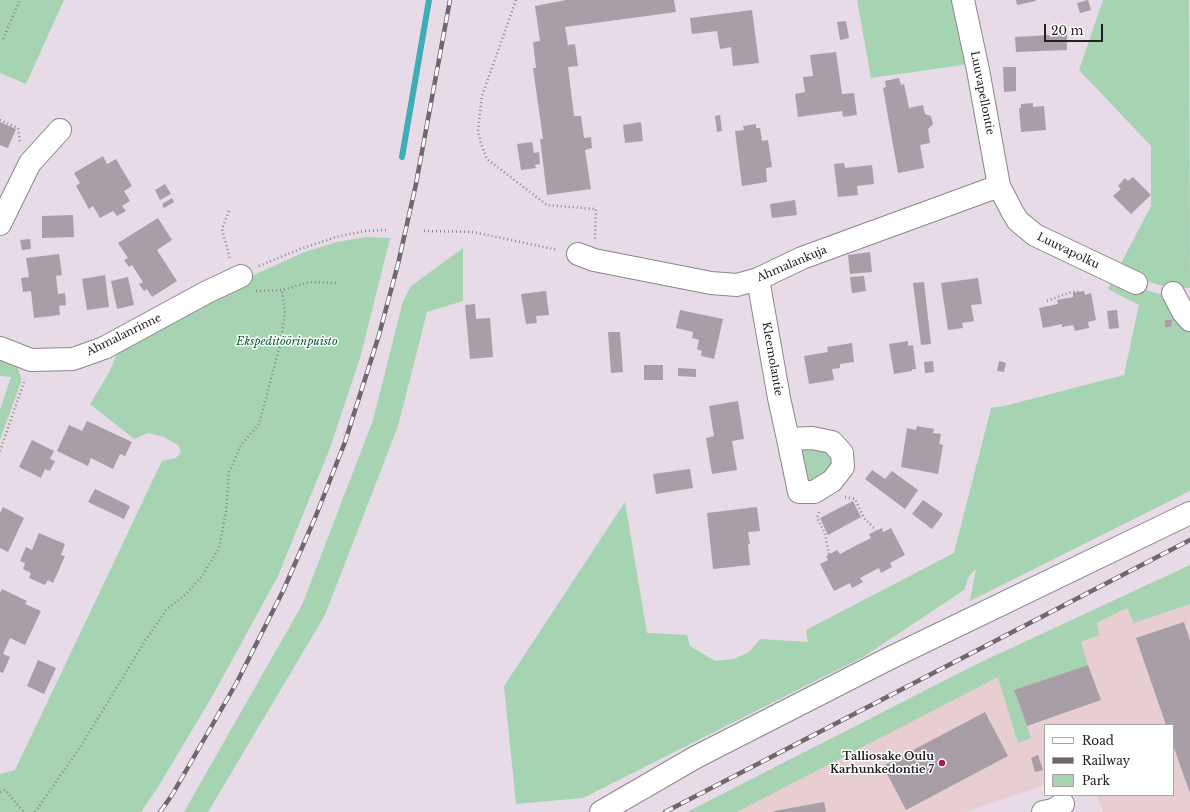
<!DOCTYPE html>
<meta charset="utf-8">
<style>
body{margin:0}
#map{position:relative;width:1190px;height:812px;overflow:hidden;background:#e6dbe6;font-family:"Libre Baskerville",serif}
canvas{display:block}
.legend{position:absolute;left:1044px;top:724px;width:130px;height:72px;box-sizing:border-box;background:#fff;border:1px solid #a7a6a7;margin:0;padding:5px 7px;list-style:none;font-size:12px;color:#242024}
.legend li{display:flex;align-items:center;gap:8px;height:20px}
.legend b{width:20px;border:1px solid #a7a6a7}
.scale{position:absolute;left:1044px;top:24px;width:59px;height:18px;box-sizing:border-box;border:2px solid #242024;border-top:0;padding-left:5px;font-size:12px;line-height:14px;white-space:nowrap;color:#242024;-webkit-text-stroke:3px #fff;paint-order:stroke}
</style>
<div id="map">
<canvas width="1190" height="812"></canvas>
<ul class="legend">
<li><b style="height:5px;background:#fff"></b>Road</li>
<li><b style="height:5px;background:#6e686e"></b>Railway</li>
<li><b style="height:11px;background:#a6d4b3"></b>Park</li>
</ul>
<div class="scale">20 m</div>
</div>
<script>
const ctx = document.querySelector('canvas').getContext('2d');
ctx.lineJoin = 'round';
function fillPath(path, color) {
  ctx.fillStyle = color;
  ctx.fill(path, 'evenodd');
}
function shape(rows) {
  const path = new Path2D();
  for (const r of rows) {
    path.moveTo(r[0], r[1]);
    for (let i = 2; i < r.length; i += 2) path.lineTo(r[i], r[i + 1]);
  }
  return path;
}
function trace(path, color, width, dash) {
  ctx.strokeStyle = color;
  ctx.lineWidth = width;
  ctx.lineCap = dash ? 'butt' : 'round';
  ctx.setLineDash(dash || []);
  ctx.stroke(path);
}
function label(font, color, halo, rows, align = 'center') {
  ctx.font = font + ' "Libre Baskerville",serif';
  ctx.lineWidth = 3;
  ctx.setLineDash([]);
  ctx.textBaseline = 'middle';
  ctx.strokeStyle = halo;
  ctx.fillStyle = color;
  for (const [text, x, y, turn = 0] of rows) {
    ctx.save();
    ctx.translate(x, y);
    ctx.rotate((+turn || 0) * Math.PI / 180);
    ctx.textAlign = isNaN(turn) ? turn : align;
    if (halo) ctx.strokeText(text, 0, 0);
    ctx.fillText(text, 0, 0);
    ctx.restore();
  }
}
fillPath(shape([
 [1190,575,1190,812,1103,812,1097,795,1173,795,1173,725,1045,725,1045,785,966,812,737,812]
]), '#e8cdd1');
fillPath(shape([
 [0,0,64,0,26,84,0,73],
 [857,0,956,0,968,63,963,65,871,78],
 [1103,0,1189,0,1190,288,1174,288,1155,284,1118,269,1151,206,1151,146,1079,70],
 [366,237,390,238,360,358,330,448,278,576,213,695,158,787,141,812,0,812,0,774,15,770,162,461,176,458,181,452,178,445,164,437,148,433,134,439,90,404,110,371,117,353,211,295,302,253,337,242],
 [463,248,463,301,427,312,398,426,325,615,208,812,184,812,302,605,373,420,403,301,411,286],
 [1114,278,1137,287,1166,296,1190,328,1190,491,970,601,976,569,969,576,964,590,863,657,583,798,516,804,504,686,625,502,647,633,687,635,690,646,715,661,734,659,749,652,760,639,808,642,806,630,954,553,991,408,1004,406,1124,375,1139,305,1108,289],
 [0,356,17,366,21,377,21,382,0,440,0,409,11,377,0,376],
 [799,448,830,448,834,470,808,486],
 [1190,565,1190,604,1134,623,1127,608,1097,623,1099,635,1081,642,1088,665,1014,690,1031,738,1018,743,998,677,737,812,687,812,979,663]
]), '#a6d4b3');
trace(shape([
 [402,157,429,0]
]), '#3eaeb5', 6);
fillPath(shape([
 [566,0,674,0,676,12,565,27,568,45,575,44,578,66,568,67,574,116,581,116,584,138,591,137,592,148,585,150,591,189,547,195,540,139,543,139,533,68,536,68,533,42,540,41,535,6],
 [1016,0,1035,0,1036,1,1017,5],
 [1088,0,1091,10,1080,13,1077,3],
 [752,10,759,63,733,66,731,47,720,49,717,31,692,34,690,18],
 [846,21,849,38,840,40,837,22],
 [1067,34,1067,50,1016,52,1015,37],
 [836,52,842,94,854,93,857,115,843,117,842,111,798,117,795,94,805,92,803,77,813,76,810,55],
 [1003,67,1016,67,1016,91,1004,92],
 [899,78,901,85,904,84,909,108,923,105,925,114,931,116,933,124,928,129,930,143,920,145,924,168,898,173,883,88,886,87,885,81],
 [1033,103,1033,107,1044,106,1046,130,1021,132,1019,108,1021,108,1021,104],
 [720,115,722,131,717,132,715,116],
 [0,122,16,129,8,148,0,145],
 [641,122,643,141,625,143,623,125],
 [756,124,756,128,760,128,762,141,768,140,772,167,766,168,767,182,742,186,735,131,744,130,743,126],
 [532,142,534,153,539,152,540,164,535,165,536,168,521,170,517,144],
 [103,156,107,164,116,159,132,186,124,191,130,201,122,206,126,211,117,216,113,211,100,218,93,206,89,209,76,186,80,183,74,173],
 [844,163,845,168,872,165,874,184,857,186,858,195,838,197,834,164],
 [1133,177,1151,195,1131,214,1113,196,1121,189,1118,186,1125,178,1128,181],
 [165,184,171,194,160,200,155,190],
 [172,198,174,202,164,208,162,204],
 [795,200,797,215,772,218,770,204],
 [73,215,74,237,42,238,42,216],
 [158,218,172,240,157,250,177,281,152,297,147,289,144,291,139,284,143,282,132,265,129,267,124,260,128,258,118,243],
 [30,239,31,249,22,250,20,240],
 [870,252,872,272,850,274,848,255],
 [59,254,62,275,56,276,58,294,65,293,66,305,59,306,60,315,34,318,31,291,23,292,21,278,29,277,26,258],
 [105,275,109,307,87,310,82,279],
 [864,276,866,291,852,293,850,277],
 [128,277,134,305,117,309,111,281],
 [978,278,982,304,971,305,974,321,962,323,963,328,948,330,941,283],
 [924,282,931,344,921,345,913,283],
 [546,291,549,315,536,316,537,323,526,324,521,294],
 [1084,291,1085,295,1091,293,1096,320,1088,322,1089,328,1075,331,1073,325,1062,327,1062,324,1043,328,1039,308,1058,304,1057,300,1073,297,1073,293],
 [475,304,476,319,490,318,493,357,470,359,465,305],
 [680,310,723,319,714,359,701,356,702,351,697,349,699,340,692,338,693,332,676,328],
 [1117,310,1119,328,1109,329,1107,311],
 [1165,320,1172,320,1171,327,1165,327],
 [608,332,620,332,623,372,611,373],
 [908,341,908,346,913,345,916,369,912,369,912,371,894,374,889,344],
 [852,343,854,362,840,364,840,368,832,369,834,380,809,384,804,356,828,352,827,347],
 [933,361,934,372,925,373,924,362],
 [999,361,1006,363,1004,372,997,371],
 [644,365,663,365,663,380,644,380],
 [678,368,696,369,696,377,678,376],
 [738,401,744,439,732,441,737,470,712,474,706,438,714,436,709,406],
 [87,421,132,442,125,456,120,454,113,469,91,458,88,466,57,451,69,425,82,431],
 [917,426,934,429,933,433,941,434,939,444,943,445,938,474,901,467,907,428,916,430],
 [32,440,54,451,50,459,55,461,50,471,45,469,41,478,19,467],
 [690,469,693,488,656,494,653,474],
 [872,470,885,479,892,471,918,490,905,509,865,479],
 [95,489,130,506,124,519,88,502],
 [923,500,943,514,932,529,912,514],
 [853,501,861,517,828,535,820,518],
 [3,507,24,518,8,552,0,548,0,513],
 [757,507,760,531,748,532,750,544,748,544,750,565,713,569,707,513],
 [882,528,883,532,891,528,905,555,890,563,892,567,881,573,879,568,860,578,863,582,852,588,850,583,834,591,820,564,828,560,826,556,837,550,840,554,855,546,871,538,869,534],
 [39,533,65,544,61,555,65,556,53,583,48,580,45,585,29,578,31,573,23,569,25,563,20,561,26,547,32,550],
 [2,589,27,601,25,604,41,611,25,645,10,638,3,654,10,657,3,673,0,672,0,593],
 [1184,622,1190,641,1190,793,1173,745,1173,725,1166,725,1136,638],
 [38,660,56,668,44,694,27,686],
 [1088,665,1101,700,1027,726,1014,690],
 [985,712,1008,756,906,810,883,766],
 [1038,755,1043,770,1035,772,1031,758],
 [824,802,826,812,774,812,774,811]
]), '#a89ea8');
const minor = shape([
 [963,0,978,70,999,186,1013,213,1018,221,1035,235,1136,283],
 [0,224,30,163,60,130],
 [578,254,594,260,711,283,737,285,758,279,802,258,999,186],
 [758,279,779,398,788,439,799,492,814,492,832,481,843,467,842,453,832,442,812,438,788,439],
 [1173,293,1183,312,1190,320],
 [0,348,31,360,73,359,104,348,207,292,241,276],
 [601,812,696,757,888,659,1190,513],
 [1043,812,1053,810,1063,804]
]);
trace(minor, '#8e848e', 24);
trace(shape([
 [516,0,482,96,478,131,481,144,487,159,547,205,596,209,595,239],
 [3,39,20,0],
 [0,120,18,128,20,142],
 [229,211,222,229,230,259],
 [424,231,473,232,558,250],
 [259,266,300,249,336,237,365,231,388,230],
 [256,291,282,290,310,282,337,283],
 [1047,301,1071,292,1079,292],
 [0,451,25,379],
 [845,497,855,499,864,518,876,530],
 [819,512,817,518,825,533,829,555],
 [0,792,5,790,24,812],
 [35,812,81,746,145,641,167,609,185,595,203,575,219,548,226,512,229,472,241,445,259,424,280,345,285,313,282,290]
]), '#8d858d', 2.5, [1, 3]);
trace(minor, '#fff', 22);
const rail = shape([
 [160,812,172,795,237,682,283,591,315,518,345,442,379,335,398,264,416,184,450,0],
 [665,812,1190,540]
]);
trace(rail, '#6e686e', 4.5);
trace(rail, '#fff', 3, [9]);
for (const [x, y, r, color] of [
 [942,763,4,"#ac1d56"]
]) {
  const dot = new Path2D();
  dot.arc(x, y, r, 0, 2 * Math.PI);
  ctx.fillStyle = color;
  ctx.fill(dot);
  trace(dot, '#fff', 1.5);
}
label('11px', '#242024', '#fff', [
 ["Luuvapellontie",982,93,79],
 ["Luuvapolku",1068,251,26],
 ["Ahmalankuja",792,264,-23],
 ["Ahmalanrinne",124,335,-26],
 ["Kleemolantie",772,359,80]
]);
label('italic 11px', '#095c30', '#fff', [
 ["Ekspeditöörinpuisto",287,342]
]);
label('bold 11px', '#242024', '#fff', [
 ["Talliosake Oulu",934,757],
 ["Karhunkedontie 7",934,770]
], 'right');
</script>
